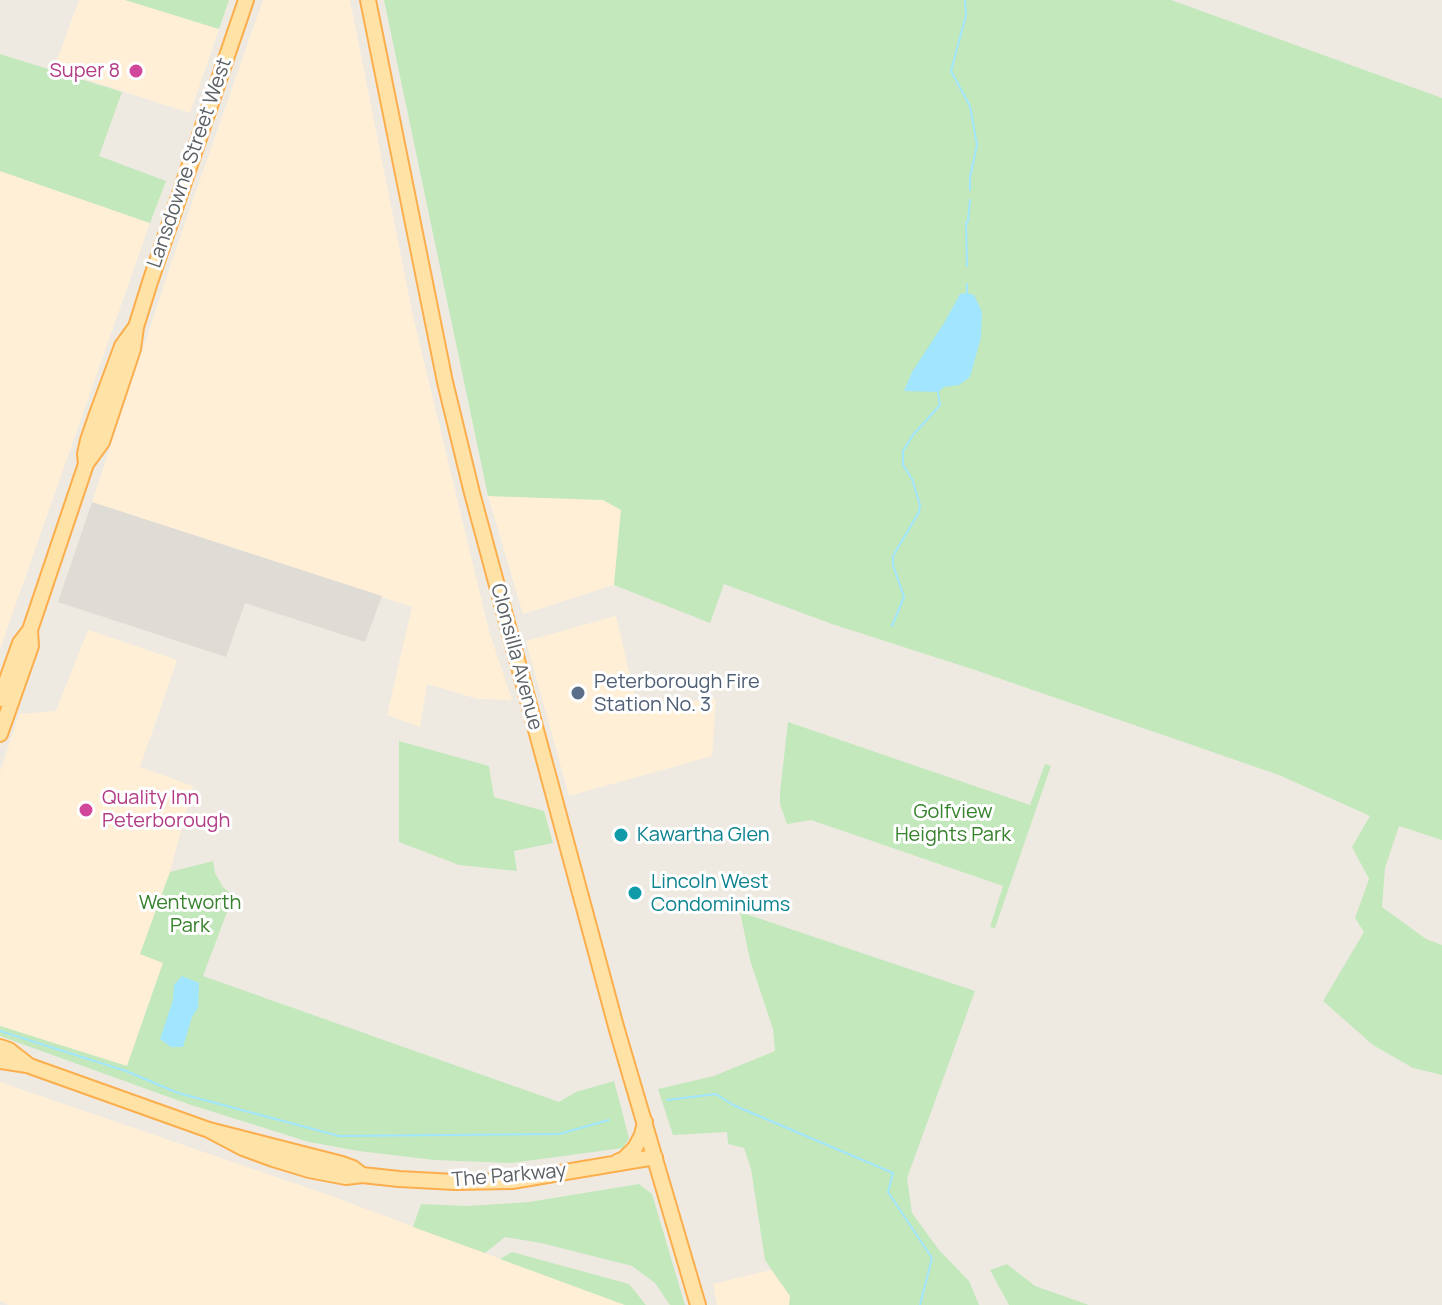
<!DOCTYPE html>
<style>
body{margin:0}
canvas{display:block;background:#eeeae2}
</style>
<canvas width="1442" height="1305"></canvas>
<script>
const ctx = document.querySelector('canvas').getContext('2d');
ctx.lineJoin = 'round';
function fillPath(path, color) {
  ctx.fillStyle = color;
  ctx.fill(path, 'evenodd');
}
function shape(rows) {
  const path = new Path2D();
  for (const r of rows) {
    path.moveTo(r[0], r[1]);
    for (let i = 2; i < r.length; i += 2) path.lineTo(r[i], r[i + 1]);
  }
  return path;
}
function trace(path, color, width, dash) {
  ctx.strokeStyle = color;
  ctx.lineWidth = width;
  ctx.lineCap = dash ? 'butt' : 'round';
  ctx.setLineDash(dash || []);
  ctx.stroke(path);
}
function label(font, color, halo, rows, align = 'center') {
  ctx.font = font + ' Manrope,sans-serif';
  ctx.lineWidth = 6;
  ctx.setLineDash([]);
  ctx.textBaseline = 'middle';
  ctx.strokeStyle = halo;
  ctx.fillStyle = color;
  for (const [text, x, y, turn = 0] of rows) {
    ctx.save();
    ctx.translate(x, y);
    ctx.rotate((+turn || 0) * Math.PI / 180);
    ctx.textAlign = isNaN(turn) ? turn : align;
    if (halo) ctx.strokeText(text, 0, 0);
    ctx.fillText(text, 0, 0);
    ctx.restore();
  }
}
fillPath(shape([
 [79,0,125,0,219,29,190,113,54,69],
 [263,0,350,0,413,316,489,631,512,700,478,699,427,684,420,727,387,715,412,607,92,502,181,234],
 [0,171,150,223,0,649],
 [488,496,603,500,621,510,614,585,523,614],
 [616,616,638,709,716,698,712,756,569,796,526,641],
 [88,630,177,660,140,767,193,786,170,872,140,954,163,962,127,1066,0,1026,0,772,19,714,56,711],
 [0,1082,323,1193,625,1305,9,1305,0,1301],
 [771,1270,790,1296,789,1305,717,1305,713,1284]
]), '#ffefd6');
fillPath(shape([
 [92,502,382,596,365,642,245,603,226,657,58,602]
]), '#dfdcd6');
fillPath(shape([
 [125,0,229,0,219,29],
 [384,0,1171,0,1442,98,1442,840,1399,826,1385,868,1382,907,1426,939,1442,945,1442,1075,1413,1068,1373,1045,1323,1001,1364,932,1355,918,1369,879,1352,847,1370,816,1279,775,972,669,832,624,724,584,710,623,614,585,621,510,603,500,488,496],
 [0,54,122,92,99,156,166,181,150,223,0,171],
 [788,722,1030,805,1045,764,1051,766,995,928,990,927,1003,886,811,820,787,824,780,804,780,792],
 [399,741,489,766,494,797,544,811,553,843,514,851,517,871,459,865,399,842],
 [213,861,215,873,223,887,233,896,203,976,559,1102,576,1092,614,1081,629,1138,623,1148,511,1163,434,1160,359,1151,309,1142,188,1104,0,1036,0,1026,127,1066,163,963,140,954,170,872],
 [740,912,975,991,907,1178,912,1213,939,1250,969,1281,979,1305,789,1305,790,1296,765,1260,751,1169,744,1148,728,1144,727,1132,673,1135,658,1089,714,1076,775,1051,773,1029,750,960],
 [639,1184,652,1194,685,1305,670,1305,655,1283,632,1266,541,1243,505,1237,485,1253,413,1227,421,1204,467,1206,529,1202],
 [512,1252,629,1284,646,1305,625,1305,500,1259],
 [1007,1264,1035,1286,1089,1305,1009,1305,990,1270]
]), '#c3e8bc');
fillPath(shape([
 [967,293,974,295,982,312,981,337,970,377,959,385,944,387,938,392,904,391,912,372,944,323,960,294],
 [182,976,199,983,198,1008,192,1017,183,1047,171,1047,160,1039,173,1000,174,985]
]), '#a1e5ff');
trace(shape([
 [965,0,966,15,951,71,970,106,977,145,970,177,970,190],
 [967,266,966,223,968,221,970,200],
 [967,284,967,293],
 [892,626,904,597,893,565,893,556,919,512,920,505,912,479,903,465,903,451,913,435,940,405,938,392],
 [0,1031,126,1071,178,1093,339,1136,559,1134,609,1120],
 [667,1100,716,1094,733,1105,893,1173,888,1192,932,1258,920,1305]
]), '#a1e5ff', 2);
const major = shape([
 [368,0,445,382,472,493,617,1030,698,1305],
 [86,464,85,454,88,440,97,414,122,346,135,328],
 [0,699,20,643,30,630,86,464,102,442,133,349,136,327,150,282,246,0],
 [0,734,31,646,30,630],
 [0,1047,9,1050,27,1064],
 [0,1061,27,1065,209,1130,342,1164,353,1168,362,1175],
 [209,1130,243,1148,273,1159,309,1170,346,1177,362,1175,399,1179,455,1182,512,1181,655,1157],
 [617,1162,624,1159,635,1148,642,1135,645,1122]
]);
trace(major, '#fcae4d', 18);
trace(major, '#ffe2a6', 14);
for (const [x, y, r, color] of [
 [136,71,8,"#d1479c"],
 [578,693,8,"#5c6f8a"],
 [86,810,8,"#d1479c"],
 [621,835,8,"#0f9aa8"],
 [635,893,8,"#0f9aa8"]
]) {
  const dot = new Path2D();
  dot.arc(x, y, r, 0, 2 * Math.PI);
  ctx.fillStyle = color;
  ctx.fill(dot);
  trace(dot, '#fff', 3);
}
label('20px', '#b23c85', '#fff', [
 ["Super 8",120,71],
 ["Quality Inn",102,798,"left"],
 ["Peterborough",102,821,"left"]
], 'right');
label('20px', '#5a6064', '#fff', [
 ["Lansdowne Street West",190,163,-71],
 ["Clonsilla Avenue",516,657,75],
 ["The Parkway",509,1176,-5]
]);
label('20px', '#4e5e75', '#fff', [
 ["Peterborough Fire",594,682],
 ["Station No. 3",594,705]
], 'left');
label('20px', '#37822d', '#fff', [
 ["Golfview",953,812],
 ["Heights Park",953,835],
 ["Wentworth",190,903],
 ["Park",190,926]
]);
label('20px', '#0d838f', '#fff', [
 ["Kawartha Glen",637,835],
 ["Lincoln West",651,882],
 ["Condominiums",651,905]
], 'left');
</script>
